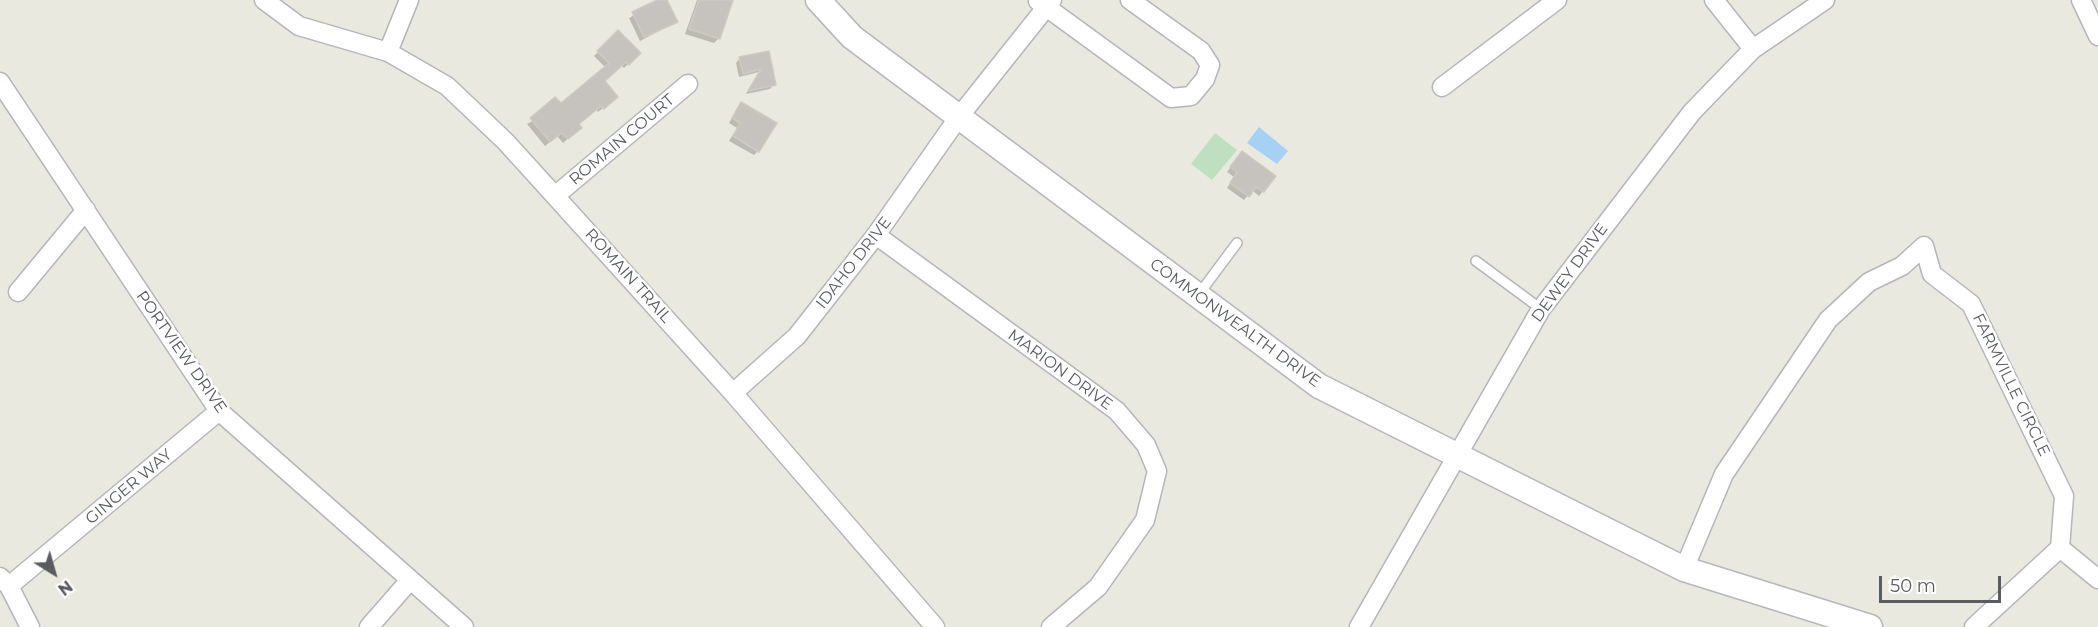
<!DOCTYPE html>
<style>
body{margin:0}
#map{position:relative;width:2098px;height:627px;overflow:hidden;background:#eae9e0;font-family:Montserrat,sans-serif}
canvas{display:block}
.north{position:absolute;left:24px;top:543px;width:60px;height:60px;-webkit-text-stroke:4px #fff;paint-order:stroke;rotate:143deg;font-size:16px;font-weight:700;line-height:24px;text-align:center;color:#595c60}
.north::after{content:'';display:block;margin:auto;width:21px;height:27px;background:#595c60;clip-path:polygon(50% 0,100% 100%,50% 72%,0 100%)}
.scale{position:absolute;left:1879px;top:576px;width:122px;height:27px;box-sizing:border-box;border:3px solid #595c60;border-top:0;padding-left:8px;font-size:18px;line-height:21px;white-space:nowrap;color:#595c60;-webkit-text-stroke:4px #fff;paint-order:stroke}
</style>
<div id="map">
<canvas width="2098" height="627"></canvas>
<div class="north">N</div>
<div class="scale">50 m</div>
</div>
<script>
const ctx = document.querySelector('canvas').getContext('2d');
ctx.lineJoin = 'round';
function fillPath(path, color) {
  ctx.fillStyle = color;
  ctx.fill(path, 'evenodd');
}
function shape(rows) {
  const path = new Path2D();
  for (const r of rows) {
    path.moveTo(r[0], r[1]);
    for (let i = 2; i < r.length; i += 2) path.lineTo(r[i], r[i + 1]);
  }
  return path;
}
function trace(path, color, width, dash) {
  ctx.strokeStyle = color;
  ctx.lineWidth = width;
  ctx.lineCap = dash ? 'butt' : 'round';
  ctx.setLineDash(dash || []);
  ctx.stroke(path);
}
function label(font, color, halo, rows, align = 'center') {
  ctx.font = font + ' Montserrat,sans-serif';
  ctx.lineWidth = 5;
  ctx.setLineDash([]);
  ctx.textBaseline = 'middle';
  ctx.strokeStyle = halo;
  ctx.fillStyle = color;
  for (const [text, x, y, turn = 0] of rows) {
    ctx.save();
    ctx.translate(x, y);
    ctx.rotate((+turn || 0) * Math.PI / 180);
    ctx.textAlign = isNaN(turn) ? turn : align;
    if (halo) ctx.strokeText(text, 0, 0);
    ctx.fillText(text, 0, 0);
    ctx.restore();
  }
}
fillPath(shape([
 [1215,133,1237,150,1212,180,1191,164]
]), '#bfe0c0');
fillPath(shape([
 [1259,127,1288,151,1277,164,1247,143]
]), '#a6d0f5');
fillPath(shape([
 [661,0,665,0,676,22,640,41,629,18],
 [697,0,731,0,718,39,714,43,685,34],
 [618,32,639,53,624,68,621,65,603,81,612,101,598,112,596,109,577,125,575,132,563,143,557,136,545,146,527,124,561,105,605,67,594,56],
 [768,52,774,84,770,89,746,94,759,72,739,77,736,63,740,58],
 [737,109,758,151,754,155,729,141,737,128,729,123],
 [1238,157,1263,191,1259,196,1252,190,1244,200,1227,188,1234,177,1227,172]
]), '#0003');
const building = shape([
 [657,0,667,0,678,22,644,37,632,12,657,0],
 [699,0,733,0,720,39,689,29,699,0],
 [618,30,641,53,629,65,626,62,605,81,618,97,604,109,601,106,579,124,582,128,568,139,562,133,550,142,530,118,555,97,561,103,609,63,597,51,618,30],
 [769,51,776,85,748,91,761,69,743,74,739,57,769,51],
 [741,102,777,123,759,152,733,136,740,123,732,118,741,102],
 [1242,151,1276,176,1264,192,1256,187,1249,197,1230,183,1237,172,1230,167,1242,151]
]);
fillPath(building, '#c6c3be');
trace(building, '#cecac0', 1.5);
const lane = shape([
 [1476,261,1541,309],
 [1199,294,1237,243]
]);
const street = shape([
 [264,0,299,26,388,52,447,86,505,141,555,196,733,393,935,627],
 [1714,0,1753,49],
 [2081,0,2098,36],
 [1038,1,1171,98,1191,96,1205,79,1210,65,1201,51,1130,0],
 [388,52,409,0],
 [0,82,219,411,464,627],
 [1442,87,1557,0],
 [555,196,688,84],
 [876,235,1117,411,1146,445,1157,471,1145,520,1098,587,1051,627],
 [18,292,86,210],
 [733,393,797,336,876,235,958,118,1052,0],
 [2060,548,2098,579],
 [1684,569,1724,474,1828,320,1869,282,1902,266,1924,246,1932,274,1971,304,2064,496,2060,548,1974,627],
 [0,577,9,586,30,627],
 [9,586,219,411],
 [369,627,410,580],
 [1359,627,1541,309,1692,112,1753,49,1825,0]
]);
const secondary = shape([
 [818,0,852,37,1319,386,1684,569,1870,627]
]);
trace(lane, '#b3b6ba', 12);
trace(street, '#b3b6ba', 21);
trace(secondary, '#b4b7bc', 27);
trace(lane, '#fff', 9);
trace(street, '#fff', 18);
trace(secondary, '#fff', 24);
label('16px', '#595c60', '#fff', [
 ["ROMAIN COURT",622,140,-40],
 ["IDAHO DRIVE",854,263,-52],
 ["DEWEY DRIVE",1570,273,-54],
 ["ROMAIN TRAIL",628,276,48],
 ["COMMONWEALTH DRIVE",1235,323,36],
 ["PORTVIEW DRIVE",181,352,55],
 ["MARION DRIVE",1060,370,36],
 ["FARMVILLE CIRCLE",2011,385,64],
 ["GINGER WAY",129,487,-40]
]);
</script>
